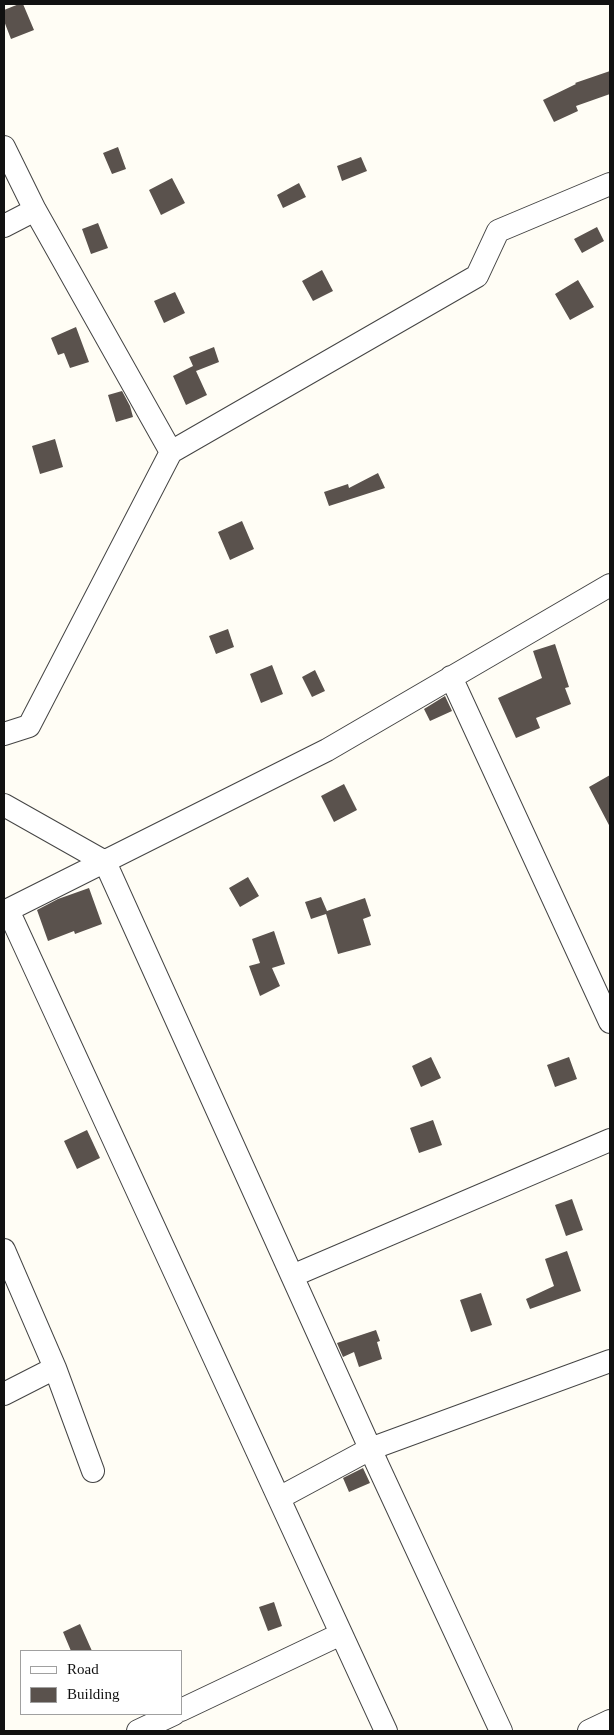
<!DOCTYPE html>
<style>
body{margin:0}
#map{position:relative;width:614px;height:1735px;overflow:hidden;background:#fffdf5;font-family:Georgia,serif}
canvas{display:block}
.frame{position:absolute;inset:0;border:5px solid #111;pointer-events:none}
.legend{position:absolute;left:20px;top:1650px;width:162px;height:65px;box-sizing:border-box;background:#fff;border:1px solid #a0a0a0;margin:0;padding:6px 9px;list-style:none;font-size:15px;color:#111}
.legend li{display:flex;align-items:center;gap:10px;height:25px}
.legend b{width:25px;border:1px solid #a0a0a0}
</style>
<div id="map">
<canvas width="614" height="1735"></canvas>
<div class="frame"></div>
<ul class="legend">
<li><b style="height:6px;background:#fff"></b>Road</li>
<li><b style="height:14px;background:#5a524d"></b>Building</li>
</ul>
</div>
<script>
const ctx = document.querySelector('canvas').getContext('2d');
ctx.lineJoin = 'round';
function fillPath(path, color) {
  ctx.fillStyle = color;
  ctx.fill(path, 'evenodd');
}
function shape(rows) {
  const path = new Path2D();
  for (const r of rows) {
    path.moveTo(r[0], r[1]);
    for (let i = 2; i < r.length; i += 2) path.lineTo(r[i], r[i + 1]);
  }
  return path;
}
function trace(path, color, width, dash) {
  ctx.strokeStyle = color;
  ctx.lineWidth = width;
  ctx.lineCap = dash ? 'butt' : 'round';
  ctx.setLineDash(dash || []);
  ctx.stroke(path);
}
fillPath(shape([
 [19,4,23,4,34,30,11,39,4,21,4,10],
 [610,71,610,94,576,106,578,111,554,122,543,100,576,84,575,83],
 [118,147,126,169,112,174,103,153],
 [361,157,367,171,342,181,337,166],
 [172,178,185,203,161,215,149,190],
 [299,183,306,197,283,208,277,195],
 [98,223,108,248,91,254,82,229],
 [597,227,604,241,582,253,574,239],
 [322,270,333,291,313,301,302,281],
 [578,280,594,307,570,320,555,294],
 [175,292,185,313,164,323,154,301],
 [76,327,89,362,70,368,64,353,58,355,51,338],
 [214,347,219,362,196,371,207,395,186,405,173,376,193,366,189,357],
 [122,391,130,406,133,417,116,422,108,395],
 [55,439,63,467,40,474,32,446],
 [378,473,385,488,329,506,324,492,348,484,349,488],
 [242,521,254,549,230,560,218,532],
 [228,629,234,647,216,654,209,636],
 [555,644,569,687,565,688,571,704,536,718,540,728,516,738,498,698,542,678,533,651],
 [272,665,283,694,261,703,250,674],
 [315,670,325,691,312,697,302,677],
 [445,696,452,711,430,721,424,709],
 [610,775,610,827,589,787],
 [344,784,357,810,334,822,321,796],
 [248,877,259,896,240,907,229,888],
 [89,888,102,924,75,934,74,931,48,941,37,910,58,899],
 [321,897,327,911,365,898,371,916,363,919,371,945,338,954,326,914,311,919,305,902],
 [274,931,285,964,272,968,280,986,260,996,249,966,260,963,252,939],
 [431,1057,441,1078,421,1087,412,1066],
 [569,1057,577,1079,555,1087,547,1065],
 [433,1120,442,1145,419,1153,410,1128],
 [87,1130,100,1158,77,1169,64,1141],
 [572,1199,583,1230,566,1236,555,1205],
 [567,1251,581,1291,530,1309,526,1299,554,1286,545,1259],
 [481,1293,492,1325,471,1332,460,1300],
 [376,1330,380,1341,377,1342,382,1359,359,1367,354,1352,343,1357,337,1343],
 [363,1468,370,1483,349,1492,343,1478],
 [274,1602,282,1626,268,1631,259,1607],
 [80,1624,92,1651,71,1651,63,1632]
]), '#5a524d');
const minor = shape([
 [4,147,35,210,171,452],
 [4,226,35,210],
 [451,677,610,1022],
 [4,734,29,726,171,452,477,276,498,231,610,184],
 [4,805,105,862,378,1466,501,1731],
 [8,910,386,1731],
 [4,912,327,750,610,585],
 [4,1250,55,1368,93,1471],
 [292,1276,610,1140],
 [4,1394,55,1368],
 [279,1498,370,1449,610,1361],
 [181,1710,341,1634],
 [138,1731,174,1714],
 [589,1731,610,1721]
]);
trace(minor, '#444', 24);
trace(minor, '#fff', 22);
</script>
